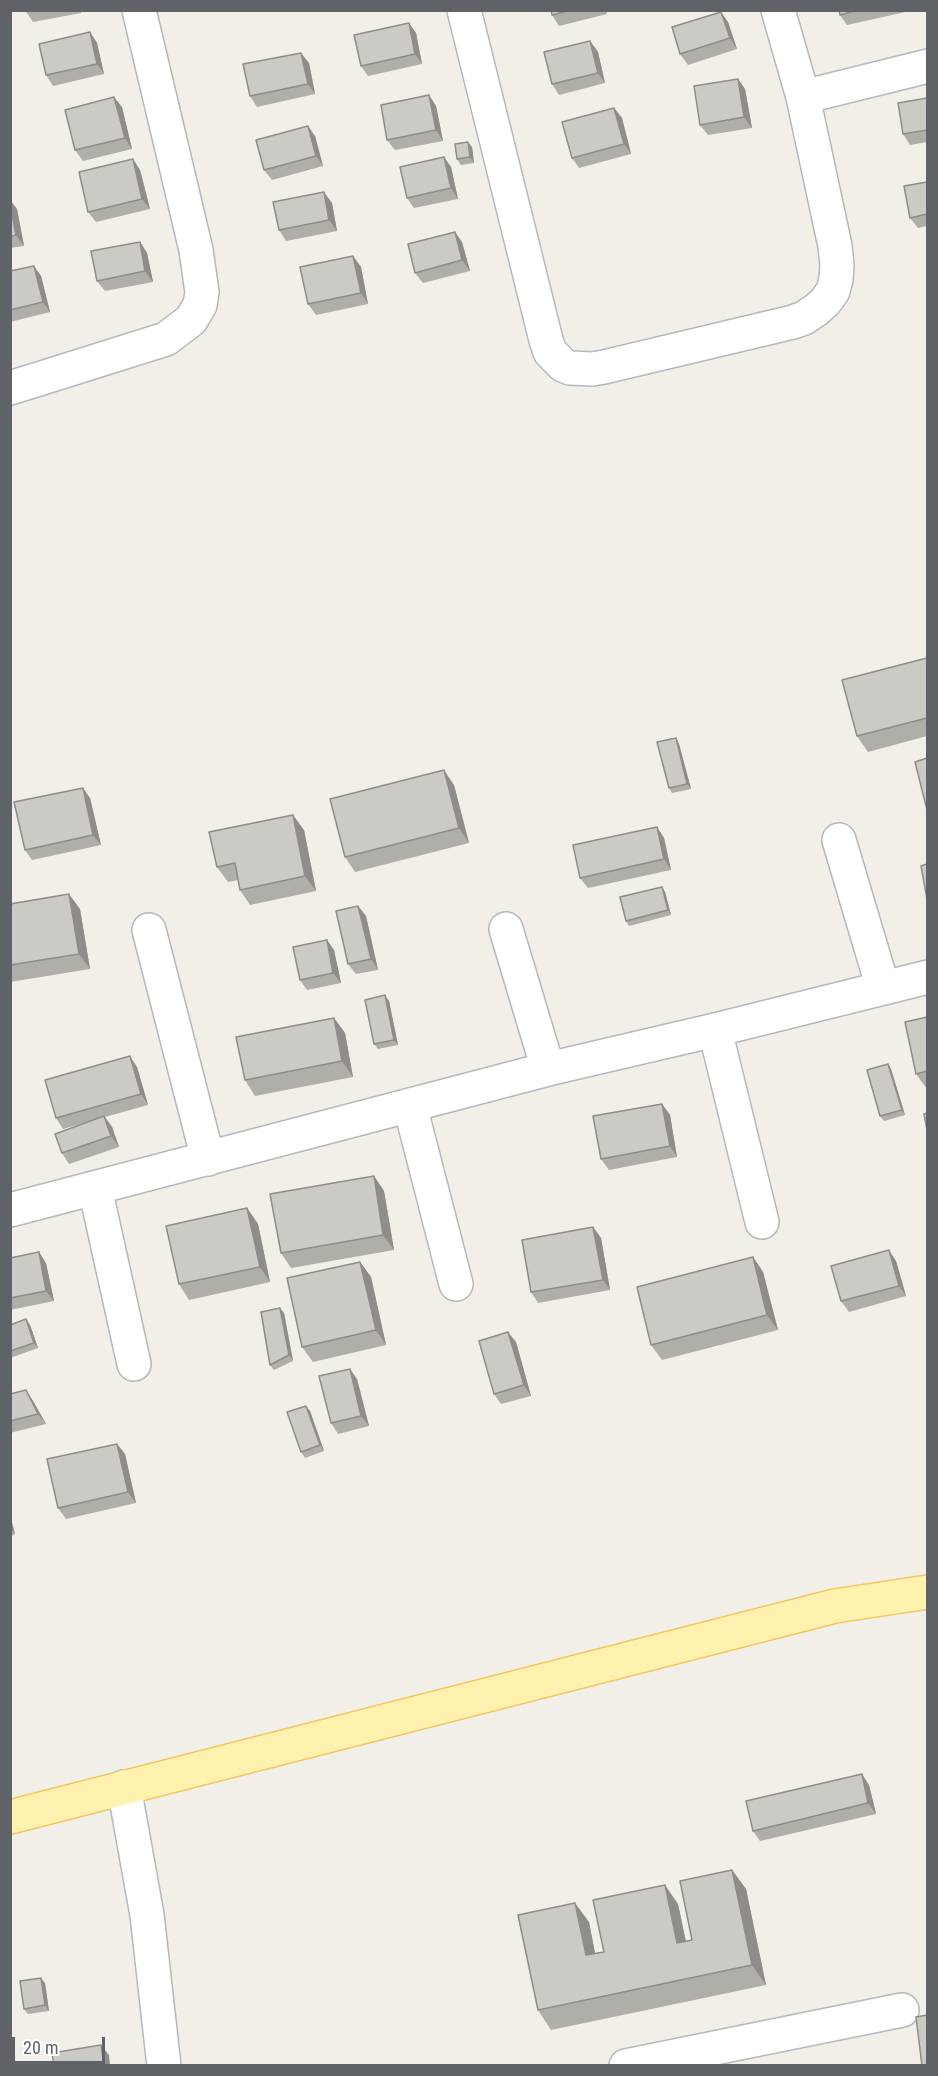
<!DOCTYPE html>
<style>
body{margin:0}
#map{position:relative;width:938px;height:2076px;overflow:hidden;background:#f1efe8;font-family:"Roboto Condensed",sans-serif}
canvas{display:block}
.frame{position:absolute;inset:0;border:12px solid #5f6368;pointer-events:none}
.scale{position:absolute;left:12px;top:2037px;width:93px;height:27px;box-sizing:border-box;border:3px solid #5f6368;border-top:0;padding-left:8px;font-size:18px;line-height:21px;white-space:nowrap;color:#5f6368;-webkit-text-stroke:4px #fff;paint-order:stroke}
</style>
<div id="map">
<canvas width="938" height="2076"></canvas>
<div class="frame"></div>
<div class="scale">20 m</div>
</div>
<script>
const ctx = document.querySelector('canvas').getContext('2d');
ctx.lineJoin = 'round';
function shape(rows) {
  const path = new Path2D();
  for (const r of rows) {
    path.moveTo(r[0], r[1]);
    for (let i = 2; i < r.length; i += 2) path.lineTo(r[i], r[i + 1]);
  }
  return path;
}
function trace(path, color, width, dash) {
  ctx.strokeStyle = color;
  ctx.lineWidth = width;
  ctx.lineCap = dash ? 'butt' : 'round';
  ctx.setLineDash(dash || []);
  ctx.stroke(path);
}
function fillPath(path, color) {
  ctx.fillStyle = color;
  ctx.fill(path, 'evenodd');
}
const minor = shape([
 [464,10,546,340,550,352,563,365,570,368,592,369,604,367,793,322,804,318,816,310,825,302,833,291,836,279,837,265,835,246,803,97,778,10],
 [803,97,928,66],
 [10,388,166,339,191,320,200,305,202,292,196,250,139,10],
 [839,840,883,988],
 [506,929,548,1069],
 [149,930,208,1159],
 [715,1030,762,1222],
 [410,1106,456,1284],
 [95,1188,134,1364],
 [10,1210,548,1069,715,1030,928,977],
 [124,1787,147,1915,164,2066],
 [626,2066,902,2010]
]);
const major = shape([
 [10,1817,835,1606,928,1592]
]);
trace(minor, '#b5b8bc', 36);
trace(major, '#f2c960', 36);
trace(minor, '#fff', 33);
trace(major, '#fff2af', 33);
fillPath(shape([
 [25,10,81,10,81,13,33,22],
 [551,10,606,10,607,14,559,26,552,15],
 [839,10,910,10,910,11,847,25,840,15],
 [728,22,737,49,688,65,680,54],
 [409,23,416,33,422,64,368,76,361,66],
 [90,32,97,43,104,74,53,86,46,75],
 [590,41,598,52,605,83,559,95,552,84],
 [309,63,315,94,257,107,250,96],
 [738,79,745,89,752,128,708,135,700,125],
 [429,95,436,106,443,141,395,150,387,140],
 [927,98,927,142,910,145,903,134],
 [122,107,132,149,83,161,75,150],
 [614,108,622,118,631,154,579,168,572,158],
 [315,136,323,166,272,180,264,170],
 [472,147,474,163,461,165,457,159],
 [451,167,458,199,414,208,407,198],
 [140,170,150,209,96,222,88,212],
 [927,182,927,226,918,228,910,218],
 [10,200,17,209,24,246,10,248],
 [332,203,337,231,286,241,279,230],
 [140,242,147,253,153,282,105,291,97,281],
 [462,242,470,271,423,283,415,273],
 [353,256,361,267,368,304,316,315,308,304],
 [10,271,41,276,50,312,10,322],
 [927,658,927,736,868,752,857,736],
 [676,738,679,744,691,789,672,793,669,788],
 [454,785,469,843,355,872,345,857],
 [90,798,101,845,32,860,25,850],
 [657,827,664,838,671,870,588,888,580,878],
 [304,830,316,891,250,905,240,890,238,880,228,882,217,867],
 [662,887,665,892,671,915,629,926,626,921],
 [10,904,80,909,90,969,10,982],
 [358,906,366,916,378,970,356,974,348,964],
 [334,950,341,983,307,990,300,980],
 [389,1001,398,1045,378,1049,374,1044],
 [927,1017,927,1089,916,1074],
 [334,1018,345,1033,353,1077,255,1096,245,1080],
 [888,1064,891,1069,905,1115,884,1121,880,1116],
 [137,1067,148,1105,105,1117,112,1127,119,1147,69,1164,62,1153,90,1121,63,1129,56,1118],
 [662,1104,670,1115,677,1157,609,1170,601,1159],
 [374,1176,384,1191,394,1250,291,1268,281,1253],
 [247,1208,258,1224,270,1282,189,1300,179,1284],
 [593,1227,601,1238,610,1290,538,1303,531,1292],
 [753,1257,763,1272,778,1330,662,1360,651,1345],
 [10,1258,46,1263,54,1301,10,1310],
 [896,1261,906,1296,849,1312,841,1301],
 [360,1262,371,1277,386,1345,313,1362,302,1347],
 [284,1313,293,1361,274,1370,270,1365],
 [10,1325,30,1325,38,1348,10,1358],
 [516,1342,531,1396,501,1404,494,1394],
 [357,1379,369,1426,338,1434,331,1423],
 [26,1390,33,1401,46,1424,10,1433,10,1394],
 [310,1411,324,1451,305,1458,301,1452],
 [117,1444,125,1454,136,1503,66,1519,58,1508],
 [10,1515,15,1534,10,1537],
 [869,1785,876,1814,760,1841,753,1831],
 [732,1870,746,1889,766,1985,551,2030,538,2010,589,1922,595,1953,604,1952,678,1904,686,1941,692,1940],
 [45,1983,49,2011,28,2014,24,2009]
]), '#afaea9');
fillPath(shape([
 [721,12,728,22,737,49,730,38],
 [409,23,416,33,422,64,415,54],
 [90,32,97,43,104,74,97,64],
 [590,41,598,52,605,83,598,73],
 [301,53,309,63,315,94,308,84],
 [738,79,745,89,752,128,744,117],
 [429,95,436,106,443,141,436,130],
 [114,97,122,107,132,149,125,138],
 [614,108,622,118,631,154,624,144],
 [308,126,315,136,323,166,316,156],
 [468,142,472,147,474,163,470,157],
 [444,157,451,167,458,199,451,188],
 [133,159,140,170,150,209,142,199],
 [324,192,332,203,337,231,329,220],
 [10,200,17,209,24,246,16,235],
 [455,232,462,242,470,271,462,260],
 [140,242,147,253,153,282,145,271],
 [353,256,361,267,368,304,361,293],
 [34,266,41,276,50,312,43,302],
 [676,738,679,744,691,789,687,784],
 [444,770,454,785,469,843,459,828],
 [83,788,90,798,101,845,93,835],
 [293,815,304,830,316,891,305,876],
 [657,827,664,838,671,870,664,859],
 [662,887,665,892,671,915,668,910],
 [69,894,80,909,90,969,79,954],
 [358,906,366,916,378,970,371,959],
 [327,940,334,950,341,983,333,973],
 [385,995,389,1001,398,1045,394,1040],
 [334,1018,345,1033,353,1077,342,1061],
 [130,1056,137,1067,148,1105,141,1094],
 [888,1064,891,1069,905,1115,902,1110],
 [662,1104,670,1115,677,1157,670,1146],
 [104,1116,112,1127,119,1147,111,1136],
 [374,1176,384,1191,394,1250,383,1235],
 [247,1208,258,1224,270,1282,260,1267],
 [593,1227,601,1238,610,1290,603,1280],
 [889,1250,896,1261,906,1296,899,1286],
 [39,1252,46,1263,54,1301,46,1291],
 [753,1257,763,1272,778,1330,767,1315],
 [360,1262,371,1277,386,1345,376,1330],
 [280,1308,284,1313,293,1361,289,1355],
 [26,1319,30,1325,38,1348,34,1343],
 [508,1332,516,1342,531,1396,524,1385],
 [350,1369,357,1379,369,1426,361,1416],
 [26,1390,33,1401,46,1424,38,1414],
 [306,1406,310,1411,324,1451,320,1445],
 [117,1444,125,1454,136,1503,128,1492],
 [10,1515,15,1534,10,1528],
 [862,1774,869,1785,876,1814,868,1803],
 [732,1870,746,1889,766,1985,752,1965],
 [665,1885,678,1904,690,1962,677,1943],
 [575,1903,589,1922,599,1974,586,1955],
 [41,1978,45,1983,49,2011,45,2005],
 [101,2045,109,2055,110,2066,104,2066]
]), '#8f8d8a');
const building = shape([
 [551,10,571,10,552,15,551,10],
 [839,10,858,10,840,15,839,10],
 [721,12,730,38,680,54,672,27,721,12],
 [409,23,415,54,361,66,354,35,409,23],
 [90,32,97,64,46,75,39,44,90,32],
 [590,41,598,73,552,84,544,52,590,41],
 [301,53,308,84,250,96,243,64,301,53],
 [738,79,744,117,700,125,694,86,738,79],
 [429,95,436,130,387,140,381,105,429,95],
 [114,97,125,138,75,150,65,110,114,97],
 [927,98,927,130,903,134,898,103,927,98],
 [614,108,624,144,572,158,562,122,614,108],
 [308,126,316,156,264,170,256,140,308,126],
 [468,142,470,157,457,159,455,144,468,142],
 [444,157,451,188,407,198,400,167,444,157],
 [133,159,142,199,88,212,79,172,133,159],
 [927,182,927,214,910,218,904,186,927,182],
 [324,192,329,220,279,230,273,202,324,192],
 [10,204,16,235,10,237,10,204],
 [455,232,462,260,415,273,408,244,455,232],
 [140,242,145,271,97,281,91,251,140,242],
 [353,256,361,293,308,304,300,267,353,256],
 [34,266,43,302,10,310,10,271,34,266],
 [927,658,927,718,857,736,842,680,927,658],
 [676,738,687,784,669,788,657,742,676,738],
 [927,758,927,810,915,762,927,758],
 [444,770,459,828,345,857,330,799,444,770],
 [83,788,93,835,25,850,14,802,83,788],
 [293,815,305,876,240,890,235,863,217,867,209,832,293,815],
 [657,827,664,859,580,878,573,845,657,827],
 [927,864,927,899,921,866,927,864],
 [662,887,668,910,626,921,620,897,662,887],
 [69,894,79,954,10,965,10,904,69,894],
 [358,906,371,959,348,964,336,911,358,906],
 [327,940,333,973,300,980,293,947,327,940],
 [385,995,394,1040,374,1044,365,1000,385,995],
 [927,1017,927,1071,916,1074,905,1022,927,1017],
 [334,1018,342,1061,245,1080,236,1037,334,1018],
 [130,1056,141,1094,56,1118,45,1080,130,1056],
 [888,1064,902,1110,880,1116,867,1070,888,1064],
 [662,1104,670,1146,601,1159,593,1116,662,1104],
 [927,1113,927,1130,924,1114,927,1113],
 [104,1116,111,1136,62,1153,55,1134,104,1116],
 [374,1176,383,1235,281,1253,270,1194,374,1176],
 [247,1208,260,1267,179,1284,166,1226,247,1208],
 [593,1227,603,1280,531,1292,522,1240,593,1227],
 [889,1250,899,1286,841,1301,831,1266,889,1250],
 [39,1252,46,1291,10,1298,10,1258,39,1252],
 [753,1257,767,1315,651,1345,637,1287,753,1257],
 [360,1262,376,1330,302,1347,287,1278,360,1262],
 [280,1308,289,1355,270,1365,261,1312,280,1308],
 [26,1319,34,1343,10,1351,10,1325,26,1319],
 [508,1332,524,1385,494,1394,479,1341,508,1332],
 [350,1369,361,1416,331,1423,319,1376,350,1369],
 [26,1390,38,1414,10,1421,10,1394,26,1390],
 [306,1406,320,1445,301,1452,287,1412,306,1406],
 [117,1444,128,1492,58,1508,47,1459,117,1444],
 [862,1774,868,1803,753,1831,746,1801,862,1774],
 [732,1870,752,1965,538,2010,518,1915,575,1903,586,1955,604,1952,593,1900,665,1885,677,1943,692,1940,680,1881,732,1870],
 [41,1978,45,2005,24,2009,20,1981,41,1978],
 [927,2015,927,2066,922,2066,916,2017,927,2015],
 [101,2045,104,2066,54,2066,52,2053,101,2045]
]);
fillPath(building, '#cccac5');
trace(building, '#8f8d8a', 1.5);
</script>
